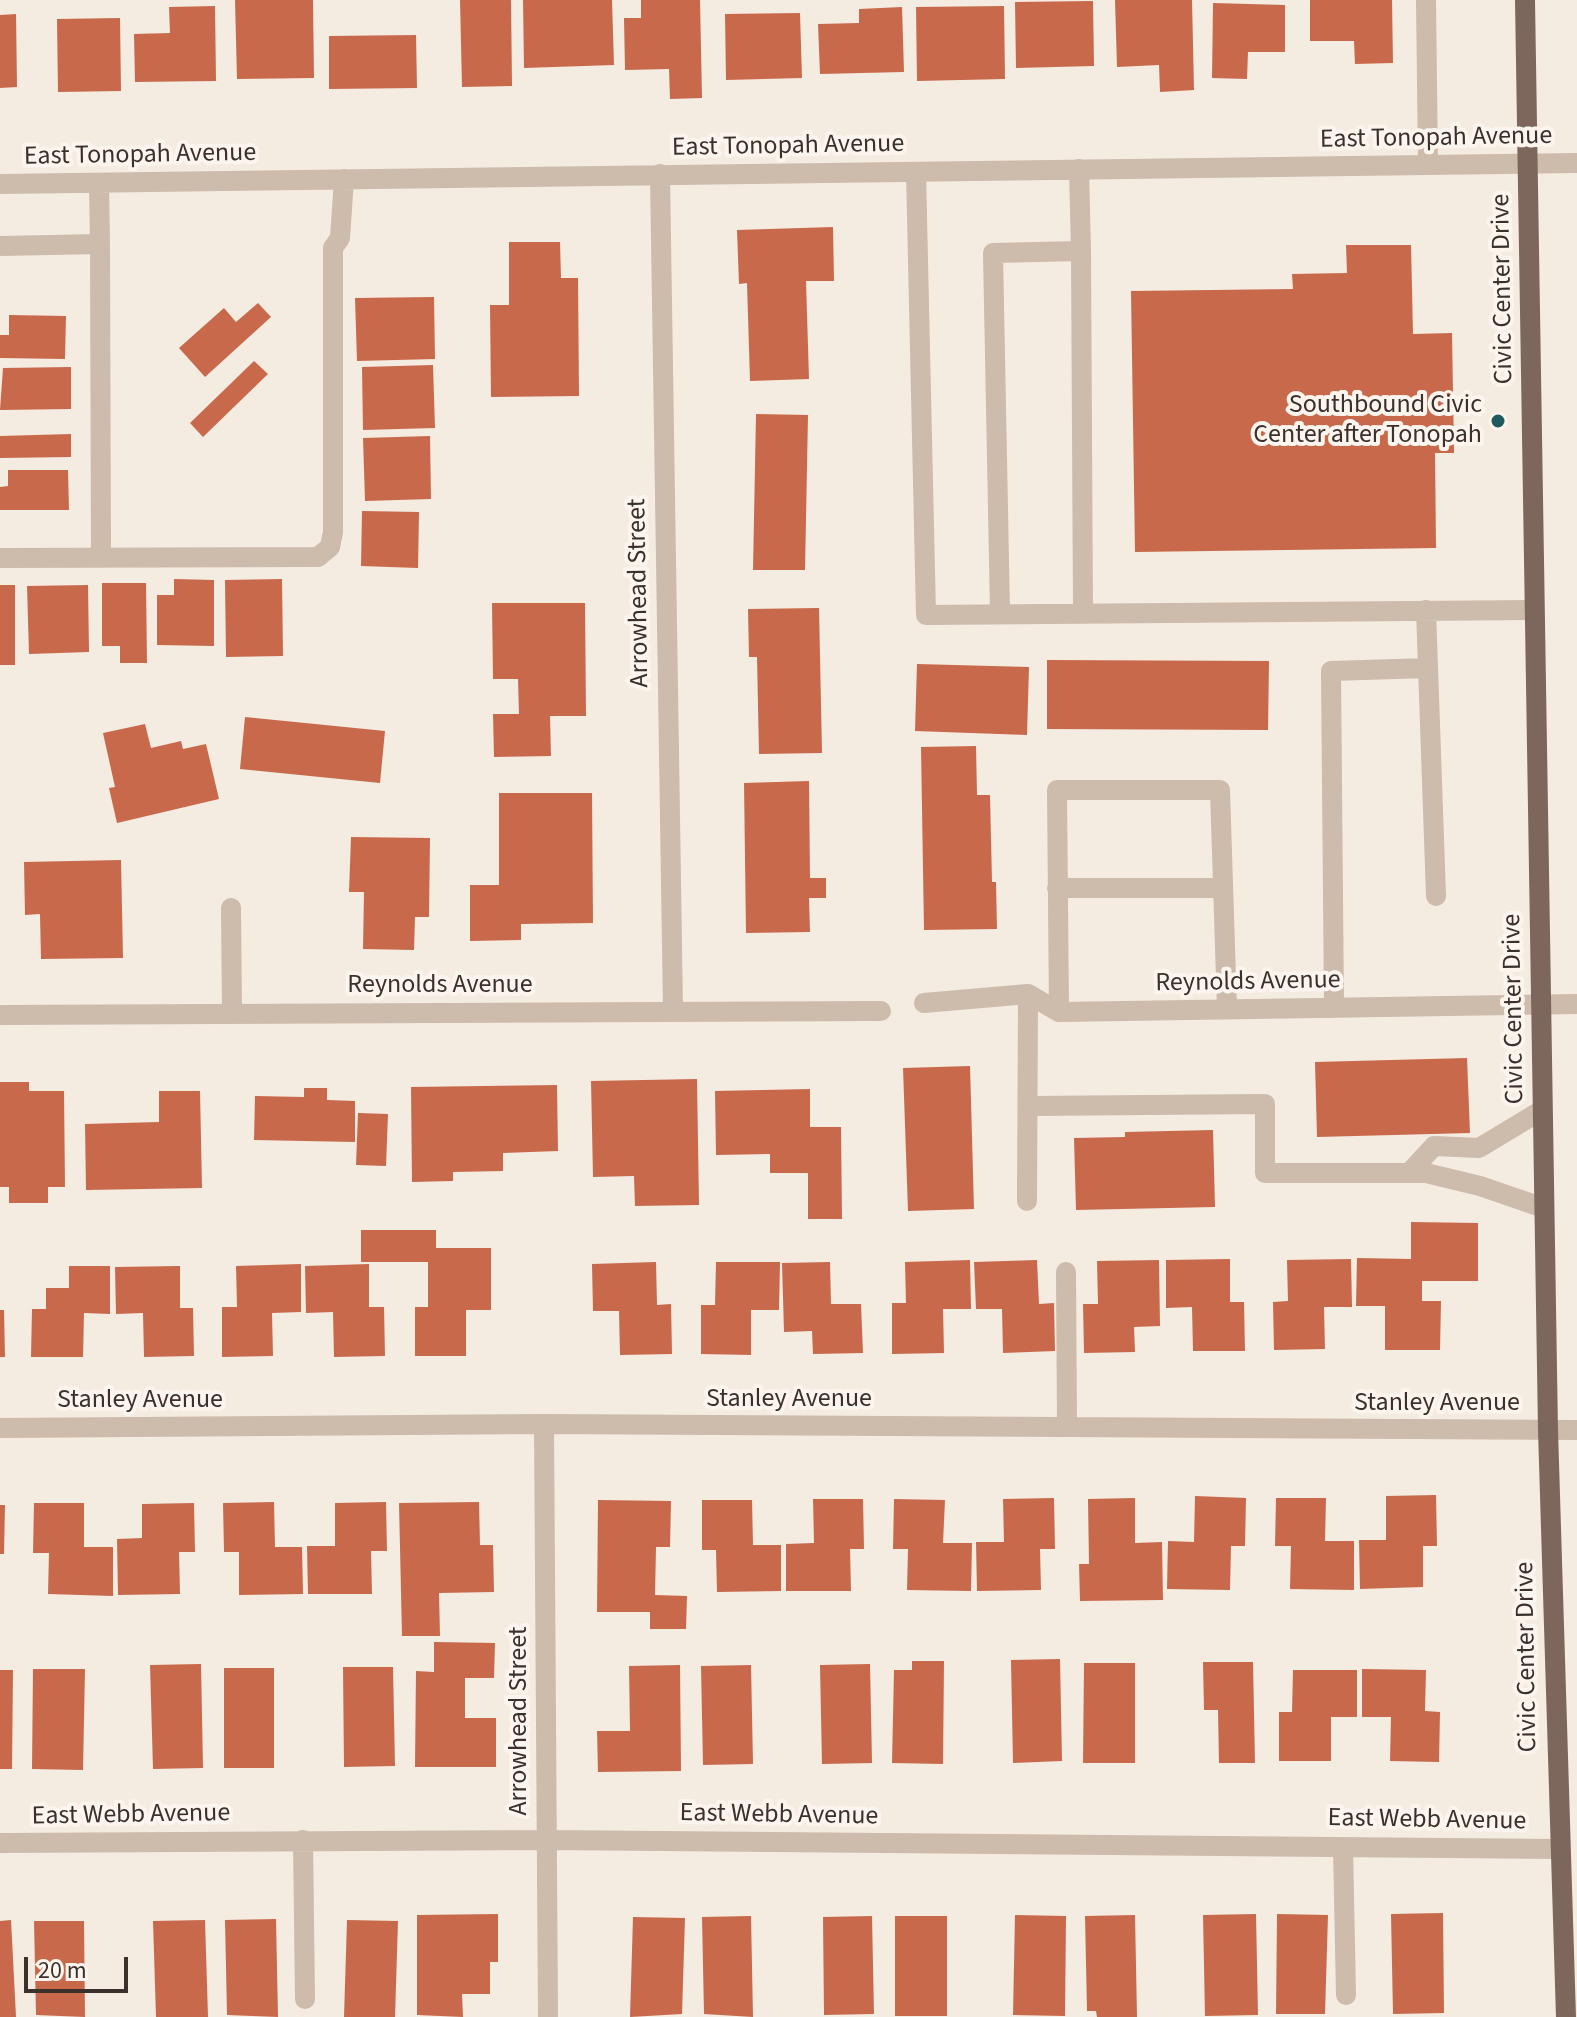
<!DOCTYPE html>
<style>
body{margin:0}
#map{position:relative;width:1577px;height:2017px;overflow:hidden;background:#f4ebe1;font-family:"Source Sans 3",sans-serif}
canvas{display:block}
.scale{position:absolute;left:24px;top:1957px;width:104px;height:36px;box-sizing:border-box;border:4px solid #3b302b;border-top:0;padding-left:10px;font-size:24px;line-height:28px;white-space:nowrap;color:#3b302b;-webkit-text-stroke:6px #fbf5ee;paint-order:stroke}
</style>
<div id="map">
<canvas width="1577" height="2017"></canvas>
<div class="scale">20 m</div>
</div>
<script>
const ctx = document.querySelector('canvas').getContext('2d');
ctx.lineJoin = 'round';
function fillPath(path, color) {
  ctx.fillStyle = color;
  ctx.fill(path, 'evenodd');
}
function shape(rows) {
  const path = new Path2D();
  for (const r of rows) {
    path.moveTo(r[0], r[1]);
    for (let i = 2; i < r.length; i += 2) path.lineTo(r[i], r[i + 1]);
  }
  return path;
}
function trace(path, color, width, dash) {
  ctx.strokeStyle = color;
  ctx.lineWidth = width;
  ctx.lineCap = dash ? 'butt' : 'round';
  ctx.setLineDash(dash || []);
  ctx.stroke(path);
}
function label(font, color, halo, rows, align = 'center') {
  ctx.font = font + ' "Source Sans 3",sans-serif';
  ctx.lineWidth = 8;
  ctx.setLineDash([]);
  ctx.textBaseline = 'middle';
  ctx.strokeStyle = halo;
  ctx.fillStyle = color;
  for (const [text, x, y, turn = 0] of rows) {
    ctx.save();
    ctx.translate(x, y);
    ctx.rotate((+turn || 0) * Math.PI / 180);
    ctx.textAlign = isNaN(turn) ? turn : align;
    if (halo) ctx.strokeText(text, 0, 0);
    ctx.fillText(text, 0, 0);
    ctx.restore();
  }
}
fillPath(shape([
 [235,0,313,0,314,78,237,79],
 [460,0,511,0,512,86,462,87],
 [523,0,612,0,614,65,524,68],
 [641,0,700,0,702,98,670,99,669,69,625,70,624,18,641,18],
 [1115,0,1192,0,1194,90,1160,92,1159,65,1117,67],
 [1310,0,1392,0,1393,63,1355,64,1354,41,1310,41],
 [1093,1,1094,66,1016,68,1015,2],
 [1213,3,1285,5,1285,52,1248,52,1247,79,1212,78],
 [215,6,216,81,135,82,134,34,170,33,169,7],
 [1004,6,1005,79,917,81,916,7],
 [902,7,904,72,820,74,818,24,859,23,859,9],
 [800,13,802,78,726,80,725,14],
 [16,14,17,87,0,88,0,15],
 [120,18,121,91,58,92,57,19],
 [416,35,417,88,329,89,329,36],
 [833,227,834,281,806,281,809,379,750,381,747,283,739,284,737,230],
 [509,242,560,242,561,278,578,278,579,396,491,397,490,305,509,305],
 [1346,245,1411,245,1413,334,1452,333,1454,453,1435,453,1436,548,1135,552,1131,291,1293,289,1292,274,1347,273],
 [434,297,435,359,357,361,355,298],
 [258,303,271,317,205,377,179,348,224,308,236,322],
 [9,315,66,316,65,359,0,358,0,335,9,335],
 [254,361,268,374,203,437,190,423],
 [433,365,435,428,363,430,362,367],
 [71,367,71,409,0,410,3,368],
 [756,414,808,415,805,570,753,570],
 [71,434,71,457,0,458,0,436],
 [430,436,431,499,365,501,363,438],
 [8,470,68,470,69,510,0,510,0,487,8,486],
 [362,511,419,512,418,568,361,566],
 [174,579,214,580,214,646,157,645,157,595,174,595],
 [282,579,283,656,226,657,225,580],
 [102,583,146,583,147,663,120,663,120,646,102,646],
 [0,585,15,585,15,665,0,665],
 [88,585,89,652,29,654,27,586],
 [492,603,585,603,586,716,550,716,551,756,494,757,493,714,519,714,518,679,493,679],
 [819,608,822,753,759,754,757,657,749,657,748,609],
 [1047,660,1269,661,1268,730,1047,729],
 [917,664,1029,667,1027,735,915,731],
 [245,717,385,731,380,783,240,769],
 [145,724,151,748,181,741,183,749,206,744,219,799,117,823,109,788,115,787,103,733],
 [976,746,977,795,990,795,992,882,996,882,997,929,924,930,921,747],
 [809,781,810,878,826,878,826,898,809,898,810,932,746,933,744,783],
 [499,793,592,793,593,923,521,924,521,940,470,941,470,885,499,885],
 [351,837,430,838,429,917,415,917,414,950,363,949,364,892,349,892],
 [121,860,123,958,41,959,40,914,25,915,24,862],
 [1467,1058,1470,1133,1317,1137,1315,1062],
 [970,1066,974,1209,908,1211,903,1068],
 [697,1079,699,1205,635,1206,634,1176,593,1177,591,1081],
 [0,1082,29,1082,29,1091,64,1091,65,1187,48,1187,48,1203,9,1203,9,1187,0,1187],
 [557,1085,558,1151,503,1153,503,1171,453,1172,453,1181,412,1182,411,1087],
 [304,1088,327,1088,327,1100,355,1101,355,1142,254,1140,255,1096,304,1097],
 [810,1089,810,1127,841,1127,842,1219,808,1219,808,1173,770,1173,770,1154,716,1155,715,1091],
 [159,1091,200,1091,202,1188,86,1190,85,1124,159,1122],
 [358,1113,388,1114,386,1166,356,1165],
 [1213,1130,1215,1207,1076,1210,1074,1138,1125,1137,1125,1132],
 [1411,1222,1478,1223,1478,1281,1422,1281,1422,1301,1441,1301,1440,1350,1385,1350,1385,1306,1356,1306,1357,1258,1411,1259],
 [361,1230,436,1230,436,1248,491,1248,491,1310,466,1310,466,1356,415,1356,415,1307,428,1307,428,1262,361,1262],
 [1230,1259,1230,1302,1244,1302,1245,1351,1193,1351,1192,1307,1166,1308,1166,1260],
 [1351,1259,1352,1307,1324,1307,1325,1349,1274,1350,1273,1302,1288,1301,1287,1260],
 [970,1260,971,1309,943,1309,944,1353,892,1354,892,1303,906,1303,905,1262],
 [1037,1260,1039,1304,1054,1303,1055,1351,1003,1353,1002,1309,976,1309,974,1262],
 [1159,1260,1160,1326,1134,1327,1135,1352,1084,1353,1083,1304,1098,1304,1097,1261],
 [656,1262,657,1305,671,1304,672,1354,620,1355,619,1311,593,1311,592,1264],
 [716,1262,780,1262,779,1310,751,1310,751,1355,701,1354,701,1305,715,1305],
 [830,1262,831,1304,861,1304,863,1353,813,1354,812,1331,784,1332,782,1263],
 [301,1264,301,1312,272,1313,273,1356,222,1357,222,1307,237,1307,236,1266],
 [369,1264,369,1307,384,1307,385,1356,334,1357,333,1312,306,1313,305,1266],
 [69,1266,110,1266,110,1314,84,1313,83,1357,31,1357,32,1309,46,1309,46,1288,69,1288],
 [180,1266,180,1308,193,1308,194,1356,144,1357,143,1313,116,1314,115,1267],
 [0,1310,4,1310,5,1357,0,1357],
 [1436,1495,1437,1546,1423,1546,1423,1587,1360,1589,1359,1540,1386,1540,1386,1496],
 [1195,1496,1246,1498,1245,1546,1231,1546,1230,1590,1167,1589,1168,1541,1194,1542],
 [1054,1498,1055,1549,1040,1549,1041,1590,977,1591,976,1542,1004,1542,1003,1499],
 [1135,1498,1135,1543,1162,1542,1163,1600,1080,1601,1079,1564,1089,1564,1088,1499],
 [1276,1498,1326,1498,1325,1541,1354,1541,1354,1590,1290,1589,1291,1546,1275,1546],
 [813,1499,863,1499,864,1549,850,1549,851,1591,786,1591,786,1544,814,1543],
 [894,1499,945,1500,943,1543,972,1543,971,1591,907,1590,908,1549,893,1549],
 [598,1500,671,1501,670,1547,656,1547,655,1595,687,1596,686,1629,650,1629,650,1612,597,1612],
 [702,1500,752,1500,753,1545,781,1545,781,1591,717,1592,716,1550,702,1550],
 [274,1502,275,1547,302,1547,303,1594,239,1595,239,1552,224,1552,223,1503],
 [386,1502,387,1551,371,1551,372,1594,308,1594,307,1546,335,1546,335,1503],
 [479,1502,480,1545,493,1545,494,1592,439,1593,440,1636,402,1636,399,1503],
 [34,1503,84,1503,84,1547,113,1547,113,1596,48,1594,49,1553,33,1553],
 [194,1503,195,1552,179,1552,180,1594,118,1595,117,1539,142,1538,142,1504],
 [0,1505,5,1505,4,1554,0,1554],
 [434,1642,495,1643,494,1678,465,1678,465,1718,496,1718,496,1767,415,1767,416,1671,434,1672],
 [1060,1659,1062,1761,1013,1763,1011,1660],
 [912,1661,944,1661,943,1764,892,1763,894,1670,912,1670],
 [1203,1662,1253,1662,1255,1763,1219,1763,1218,1710,1204,1710],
 [1084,1663,1135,1663,1135,1763,1083,1763],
 [201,1664,203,1768,153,1769,150,1665],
 [870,1664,872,1763,822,1764,820,1665],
 [680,1665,681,1771,598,1772,597,1731,630,1731,629,1666],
 [751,1665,753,1764,703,1765,701,1666],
 [343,1667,393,1667,395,1766,344,1767],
 [224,1668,274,1668,274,1768,224,1768],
 [33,1669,85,1669,83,1770,32,1769],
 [1362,1669,1426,1670,1425,1711,1440,1712,1439,1762,1390,1761,1391,1717,1362,1717],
 [0,1670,13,1670,12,1769,0,1769],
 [1293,1670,1357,1670,1357,1717,1331,1717,1331,1761,1279,1761,1279,1712,1292,1712],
 [1443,1913,1444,2013,1393,2014,1391,1914],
 [498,1914,498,1962,490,1962,490,1994,462,1994,463,2017,417,2015,417,1915],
 [1256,1914,1258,2015,1205,2016,1203,1915],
 [1277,1914,1328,1915,1325,2014,1276,2014],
 [1015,1915,1066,1916,1065,2016,1013,2015],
 [1135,1915,1137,2017,1097,2017,1096,2011,1087,2011,1085,1916],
 [751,1916,753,2017,704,2014,702,1917],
 [872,1916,874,2014,824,2015,823,1917],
 [895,1916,947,1916,947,2016,895,2016],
 [633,1917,685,1918,682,2014,630,2017],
 [276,1919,278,2017,227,2015,225,1920],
 [11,1920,16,2017,0,2017,0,1921],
 [205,1920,208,2017,156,2017,153,1921],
 [347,1920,398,1921,395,2017,344,2017],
 [34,1921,84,1921,85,2017,36,2015]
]), '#c8694b');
trace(shape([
 [1426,0,1428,165],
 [1079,169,1081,251],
 [916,172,926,615,1534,610],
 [660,174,673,1010],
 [99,183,100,244],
 [0,184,1577,163],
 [0,246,100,244,101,558],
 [0,558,318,557,330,547,333,532,333,248,340,238,344,179],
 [1426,610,1436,896],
 [1000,612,993,253,1081,251,1083,613],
 [1057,888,1223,888],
 [231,908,232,1013],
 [924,1003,1028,994,1059,1012,1577,1004],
 [1334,1008,1331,671,1428,668],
 [1059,1012,1057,790,1220,790,1227,1009],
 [0,1015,881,1011],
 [1030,1106,1265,1104,1265,1173,1426,1173,1480,1186,1544,1208],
 [1409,1173,1434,1146,1479,1148,1542,1110],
 [1027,1201,1028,994],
 [1066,1272,1067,1427],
 [544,1424,548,2017],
 [0,1428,544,1424,1577,1430],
 [303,1840,305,1999],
 [0,1843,547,1840,1558,1849],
 [1343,1847,1346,1995]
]), '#cdbbac', 20);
trace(shape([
 [1525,0,1548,1430,1566,2017]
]), '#7d675c', 20);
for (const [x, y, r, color] of [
 [1498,421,8,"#1f5a5e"]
]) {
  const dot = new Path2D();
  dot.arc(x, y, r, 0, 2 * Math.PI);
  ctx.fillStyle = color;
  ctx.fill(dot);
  trace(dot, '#fbf5ee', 3);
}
label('26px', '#3b302b', '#fbf5ee', [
 ["East Tonopah Avenue",1436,139,-1],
 ["East Tonopah Avenue",788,147,-1],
 ["East Tonopah Avenue",140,156,-1],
 ["Civic Center Drive",1504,289,-91],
 ["Arrowhead Street",640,593,-91],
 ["Reynolds Avenue",1248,983,-1],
 ["Reynolds Avenue",440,986],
 ["Civic Center Drive",1515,1009,-91],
 ["Stanley Avenue",789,1400],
 ["Stanley Avenue",140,1401],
 ["Stanley Avenue",1437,1404],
 ["Civic Center Drive",1528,1657,-91],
 ["Arrowhead Street",520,1721,-90],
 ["East Webb Avenue",131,1816,-1],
 ["East Webb Avenue",779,1816,1],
 ["East Webb Avenue",1427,1821,1]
]);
label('26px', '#3b302b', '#fbf5ee', [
 ["Southbound Civic",1482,406],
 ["Center after Tonopah",1482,436]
], 'right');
</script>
